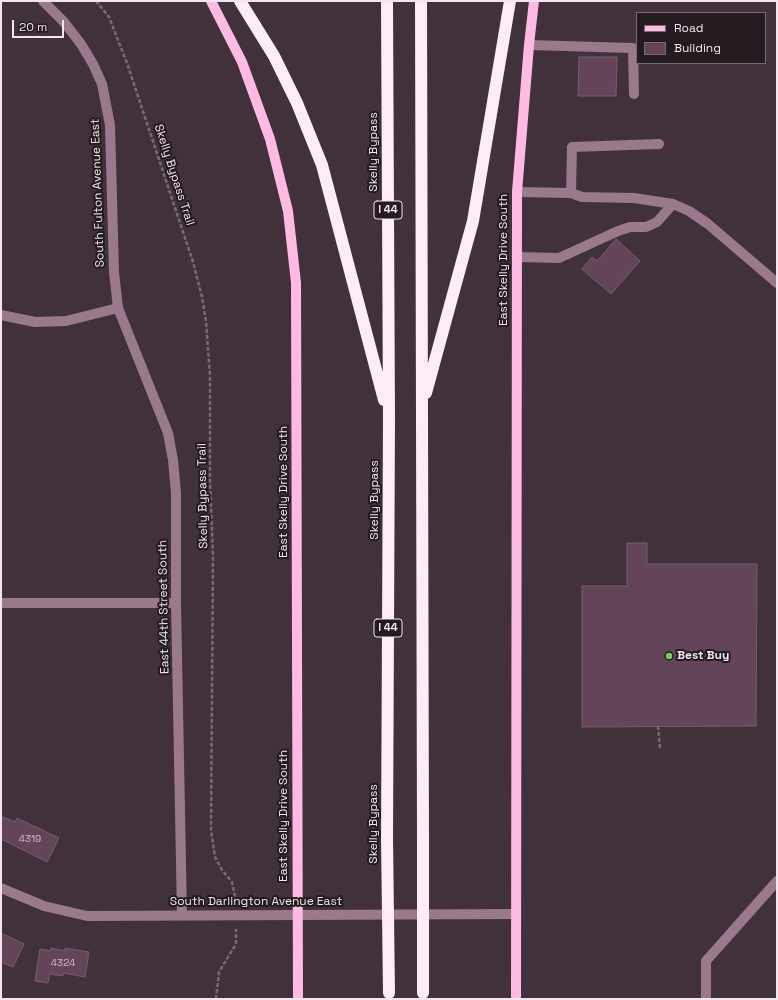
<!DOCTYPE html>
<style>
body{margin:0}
#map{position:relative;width:778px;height:1000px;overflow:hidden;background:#41313a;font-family:"Space Grotesk",sans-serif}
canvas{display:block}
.frame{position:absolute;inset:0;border:2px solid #f1e6ed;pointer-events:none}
.legend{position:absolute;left:636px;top:12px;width:130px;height:52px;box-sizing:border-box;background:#231b20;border:1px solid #756c72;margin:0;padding:5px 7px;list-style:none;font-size:12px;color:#f1e6ed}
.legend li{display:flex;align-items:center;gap:8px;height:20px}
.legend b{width:20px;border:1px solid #756c72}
.scale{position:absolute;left:12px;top:20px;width:52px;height:18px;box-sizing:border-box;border:2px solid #f1e6ed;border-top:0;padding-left:5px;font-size:12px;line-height:14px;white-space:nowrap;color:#f1e6ed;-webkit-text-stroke:3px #231b20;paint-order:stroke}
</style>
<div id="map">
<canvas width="778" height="1000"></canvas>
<div class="frame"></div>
<ul class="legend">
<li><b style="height:5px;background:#ffbae4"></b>Road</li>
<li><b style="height:11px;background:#644458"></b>Building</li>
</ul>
<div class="scale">20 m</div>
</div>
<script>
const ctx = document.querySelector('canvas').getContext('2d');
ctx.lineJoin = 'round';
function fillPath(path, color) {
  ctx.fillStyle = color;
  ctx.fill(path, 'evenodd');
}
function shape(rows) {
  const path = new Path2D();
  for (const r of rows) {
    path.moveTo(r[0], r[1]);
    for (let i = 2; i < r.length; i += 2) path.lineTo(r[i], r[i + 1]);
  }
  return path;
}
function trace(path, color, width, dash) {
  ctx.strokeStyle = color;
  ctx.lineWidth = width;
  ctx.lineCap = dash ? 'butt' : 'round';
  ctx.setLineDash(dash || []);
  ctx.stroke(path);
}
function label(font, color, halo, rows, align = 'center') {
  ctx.font = font + ' "Space Grotesk",sans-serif';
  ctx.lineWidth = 4;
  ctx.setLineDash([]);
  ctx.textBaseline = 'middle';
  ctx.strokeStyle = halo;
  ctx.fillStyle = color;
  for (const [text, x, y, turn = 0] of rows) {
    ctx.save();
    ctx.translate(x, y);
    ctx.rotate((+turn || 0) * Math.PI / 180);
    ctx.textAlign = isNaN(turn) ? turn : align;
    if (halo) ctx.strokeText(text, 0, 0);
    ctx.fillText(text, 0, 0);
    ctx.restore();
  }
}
const building = shape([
 [579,57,617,57,616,96,578,96,579,57],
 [616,239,640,261,611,294,582,269,592,257,597,261,616,239],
 [627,543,647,543,647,564,757,564,756,726,582,727,582,586,627,586,627,543],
 [3,817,15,822,17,818,59,838,47,862,1,839,1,822,3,817],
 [1,933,24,944,13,967,1,962,1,933],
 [51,948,65,951,65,948,89,952,85,977,63,973,63,976,50,974,48,983,35,981,40,949,51,951,51,948]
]);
fillPath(building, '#644458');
trace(building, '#72606b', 1);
trace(shape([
 [96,1,109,17,127,63,193,262,202,297,206,321,210,376,210,480,213,556,211,830,215,857,222,870,232,882,236,902],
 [658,726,660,749],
 [216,999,219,972,236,944,236,929]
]), '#796a73', 2.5, [4, 2]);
trace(shape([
 [43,1,64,22,81,44,93,64,102,84,110,125,114,272,118,308,168,433,173,460,176,493,176,603,182,915],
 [529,45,633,48,634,94],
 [517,192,571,193,582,197,634,198,673,204,689,211,708,224,777,283],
 [571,193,572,147,659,144],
 [517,257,559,258,618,231,630,227,646,227,657,222,673,204],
 [1,315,35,322,66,321,118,308],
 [1,603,176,603],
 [1,888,44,906,87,916,516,914],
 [706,999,706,961,777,881]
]), '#9a798d', 10);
trace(shape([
 [211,1,242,62,270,139,288,211,296,283,298,999],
 [516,999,517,192,529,45,534,1]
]), '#ffbae4', 10);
trace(shape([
 [240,1,274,56,297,103,322,165,384,400],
 [387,1,389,419,387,838],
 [421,1,423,837],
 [426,393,473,221,510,1]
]), '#fdecf6', 12);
trace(shape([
 [423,837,423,993],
 [387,838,389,993]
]), '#fdecf6', 12);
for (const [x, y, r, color] of [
 [669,656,4,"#72d25d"]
]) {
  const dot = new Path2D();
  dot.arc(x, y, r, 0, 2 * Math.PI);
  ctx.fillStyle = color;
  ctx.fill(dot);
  trace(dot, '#231b20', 1.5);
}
label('10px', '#cebec8', null, [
 ["4319",30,839],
 ["4324",63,963]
]);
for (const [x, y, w] of [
 [388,210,28],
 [388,628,28]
]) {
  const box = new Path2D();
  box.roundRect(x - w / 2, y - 9, w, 18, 3);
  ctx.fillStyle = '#231b20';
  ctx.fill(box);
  trace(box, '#f1e6ed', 1);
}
label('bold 11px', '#f1e6ed', null, [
 ["I 44",388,210],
 ["I 44",388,628]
]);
label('12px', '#f1e6ed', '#231b20', [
 ["Skelly Bypass",374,152,-90],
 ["Skelly Bypass Trail",174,175,72],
 ["South Fulton Avenue East",98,193,-92],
 ["East Skelly Drive South",504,260,-90],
 ["East Skelly Drive South",284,492,-90],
 ["Skelly Bypass Trail",203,496,-91],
 ["Skelly Bypass",375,500,-90],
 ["East 44th Street South",164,607,-91],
 ["East Skelly Drive South",284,816,-90],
 ["Skelly Bypass",374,824,-90],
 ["South Darlington Avenue East",256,902]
]);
label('bold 12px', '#f1e6ed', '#231b20', [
 ["Best Buy",677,656]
], 'left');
</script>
